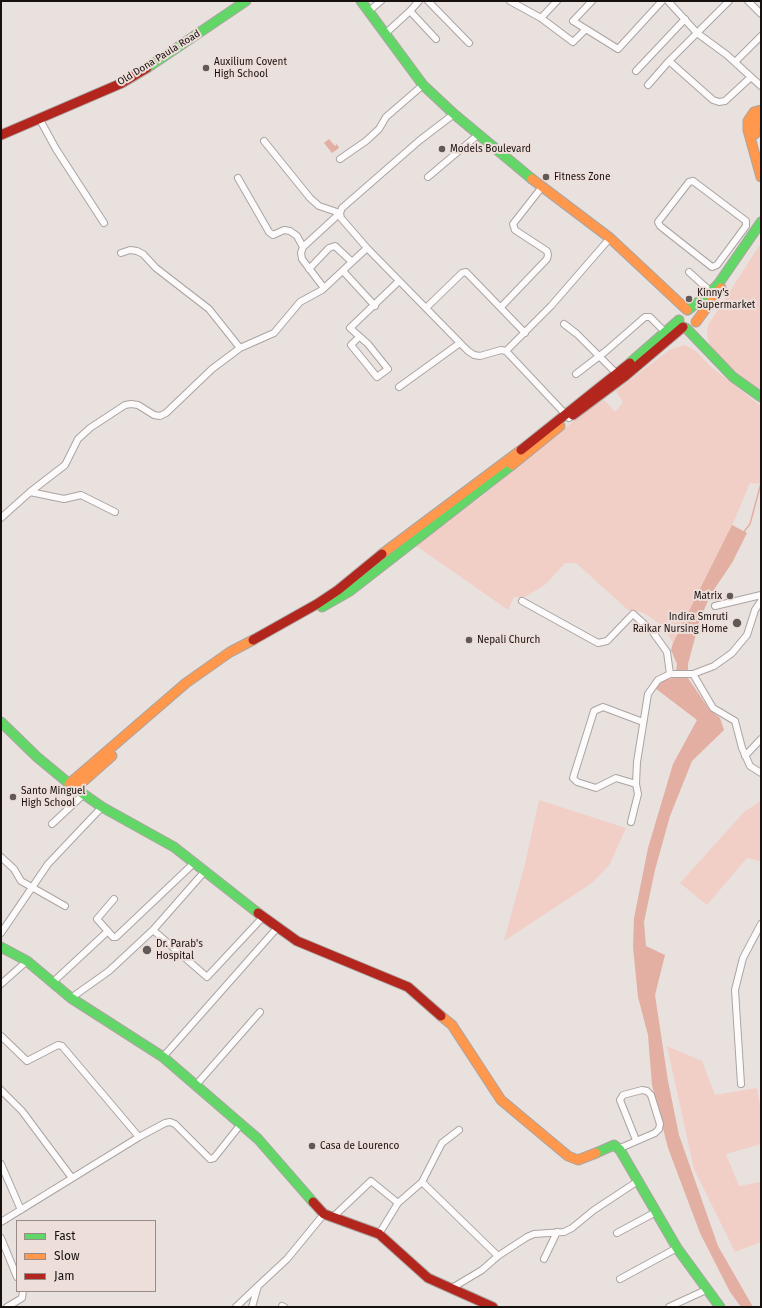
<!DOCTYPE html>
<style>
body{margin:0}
#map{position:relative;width:762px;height:1308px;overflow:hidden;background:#e9e1de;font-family:"Fira Sans",sans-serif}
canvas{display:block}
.frame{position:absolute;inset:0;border:2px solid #16100f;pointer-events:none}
.legend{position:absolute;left:16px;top:1220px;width:140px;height:72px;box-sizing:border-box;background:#eeded9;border:1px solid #988c88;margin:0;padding:5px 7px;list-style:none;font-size:12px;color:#16100f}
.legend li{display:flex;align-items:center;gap:8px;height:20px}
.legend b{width:20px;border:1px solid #988c88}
</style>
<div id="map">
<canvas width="762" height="1308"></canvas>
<div class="frame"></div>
<ul class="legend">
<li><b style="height:5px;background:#63d668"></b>Fast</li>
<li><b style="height:5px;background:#ff974d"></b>Slow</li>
<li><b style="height:5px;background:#b3261e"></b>Jam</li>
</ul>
</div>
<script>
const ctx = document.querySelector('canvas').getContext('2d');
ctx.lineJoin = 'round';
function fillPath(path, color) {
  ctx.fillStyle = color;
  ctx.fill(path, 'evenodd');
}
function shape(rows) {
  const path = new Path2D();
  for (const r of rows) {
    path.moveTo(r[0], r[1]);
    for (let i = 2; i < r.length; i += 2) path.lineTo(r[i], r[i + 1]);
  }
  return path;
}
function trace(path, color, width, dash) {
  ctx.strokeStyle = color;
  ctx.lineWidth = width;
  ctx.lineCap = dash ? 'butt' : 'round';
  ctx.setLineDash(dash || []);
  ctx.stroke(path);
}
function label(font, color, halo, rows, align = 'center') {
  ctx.font = font + ' "Fira Sans",sans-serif';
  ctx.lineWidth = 4;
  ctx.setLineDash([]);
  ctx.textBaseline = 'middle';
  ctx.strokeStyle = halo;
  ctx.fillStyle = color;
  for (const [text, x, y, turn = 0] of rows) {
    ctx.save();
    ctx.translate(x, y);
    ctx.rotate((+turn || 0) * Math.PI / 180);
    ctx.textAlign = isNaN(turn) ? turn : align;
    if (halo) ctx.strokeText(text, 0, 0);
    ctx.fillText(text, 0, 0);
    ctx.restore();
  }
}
fillPath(shape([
 [761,243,761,391,726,364,710,347,707,335,708,325],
 [684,345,695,350,710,366,761,406,761,484,750,483,729,533,673,643,663,626,644,613,628,610,576,563,565,563,546,584,525,597,514,597,508,610,415,545,483,495,586,411,604,400,615,412,623,402,616,391,669,350],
 [539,800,626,828,610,864,592,883,504,941,525,864],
 [761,801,761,860,759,861,747,858,707,905,680,883,744,812],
 [667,1046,702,1061,715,1095,757,1088,761,1113,761,1144,726,1154,739,1186,761,1182,761,1242,735,1252,694,1169]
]), '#f1cfc6');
fillPath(shape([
 [329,139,335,146,337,144,339,148,332,153,324,143],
 [732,525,747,533,732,563,711,594,700,619,688,664,688,678,709,709,720,718,724,730,692,761,670,816,655,870,644,922,646,946,665,955,655,995,668,1081,679,1135,718,1246,753,1307,741,1307,730,1292,700,1233,668,1148,652,1085,648,1035,638,997,633,947,634,918,648,848,673,764,697,720,655,688,665,679,675,678,677,664,671,650,673,643]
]), '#e2afa2');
trace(shape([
 [743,533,750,524,761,483]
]), '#e2afa2', 1.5);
const street = shape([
 [428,1,469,43],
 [510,1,541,18,573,42,586,29],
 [592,1,573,21,618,49,662,1],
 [668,1,697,33,727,55,751,77,725,101,719,102,713,100,669,61],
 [748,1,761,14],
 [369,11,381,1],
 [410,11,419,1],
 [541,18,557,1],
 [386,33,410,11,436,39],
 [735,62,761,36],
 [636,71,685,19],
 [751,77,761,86],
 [648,85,669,61,729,1],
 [39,118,56,149,104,223],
 [264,141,310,198,319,206,340,213,303,247,301,253,302,259,324,288],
 [340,159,366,141,379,129,386,117,423,85],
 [428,177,479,134],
 [238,178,269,232,273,235,284,230,290,231,297,236,303,247],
 [693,181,746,221,746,226,717,265,712,267,660,226,658,222,689,182,693,181],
 [367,248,468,351,474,355,480,356,501,350,506,351,569,418],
 [121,253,130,250,137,251,143,254,156,268,209,309,240,348],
 [309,269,329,248,335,246,352,262],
 [343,271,375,306],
 [689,272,711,292],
 [501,307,547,259,548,255,547,251,515,230,513,224,542,187],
 [426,308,462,273,466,272,525,333],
 [564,324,577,334,617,374],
 [359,337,351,345,377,377,388,369,368,344,350,328,399,281],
 [506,351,551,306,610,238],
 [576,374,606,351,645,317,650,317,665,332],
 [399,387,460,343],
 [30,492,64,499,81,495,115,512],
 [1,518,30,492,65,465,78,439,90,428,125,405,131,404,138,405,154,415,160,416,166,413,212,369,240,348,274,333,300,302,322,290,367,248,341,218,340,213,342,208,420,140,454,114],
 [522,601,598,643,607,641,633,614,652,631,667,652,670,674],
 [715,606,761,595],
 [693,674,713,708,735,721,742,748,750,766,761,773],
 [745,756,761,739],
 [636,784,616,778,596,788,577,782,573,778,594,711,603,707,643,722],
 [631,822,638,794,636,784,637,762,648,694,658,680,670,674,693,674,714,666,732,653,747,635,755,610,761,601],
 [52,824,84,794],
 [1,857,14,869,21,881,65,906],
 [114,899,97,919,113,937,116,937,194,863],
 [153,930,207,977,263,917],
 [1,933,48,864,102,807],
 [52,983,108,931],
 [1,984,27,961],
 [71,998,109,971,153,930,205,871],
 [1,1036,27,1061,58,1045,62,1046,139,1137],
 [163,1057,277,928],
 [741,1084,735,990,743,958,761,924],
 [196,1085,260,1012],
 [1,1090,22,1111,72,1178],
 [618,1149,655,1133,659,1129,660,1124,651,1095,647,1091,642,1090,623,1095,620,1100,636,1140],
 [1,1164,21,1210],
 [422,1182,442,1143,459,1130],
 [332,1218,371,1181,398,1203],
 [1,1222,139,1137,165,1123,170,1122,175,1124,210,1159,214,1158,241,1124],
 [617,1233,656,1212],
 [379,1234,398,1203,422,1182,498,1256],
 [1,1238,17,1277],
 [544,1259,557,1232],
 [620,1279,677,1248],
 [452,1288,482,1270,498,1256,527,1237,534,1234,564,1232,572,1228,594,1210,638,1181],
 [282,1306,284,1307],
 [7,1307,22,1298,23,1291],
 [236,1307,258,1286],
 [252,1307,258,1286,287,1259,324,1214],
 [669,1307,706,1290]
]);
const fast = shape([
 [361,1,423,85,454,114,532,179],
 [147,68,246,1],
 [688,310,711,292,719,283,761,222],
 [686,328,733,377,761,397],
 [630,363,679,320],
 [322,607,350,591,512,465],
 [1,722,37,757,72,786,102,807,174,847,258,913],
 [1,947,27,961,71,998,163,1057,258,1139,313,1202],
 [596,1153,614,1145,620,1150,677,1248,720,1307]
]);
const slow = shape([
 [761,110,754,112,748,121,748,130,761,177],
 [755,134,754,125,761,114],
 [532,179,610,238,687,310],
 [696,322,721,288],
 [512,465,560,426],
 [382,554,521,450],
 [69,784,186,683,230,652,253,640],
 [76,788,112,756],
 [441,1016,452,1025,501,1100,568,1156,578,1160,596,1153]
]);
const jam = shape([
 [1,135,122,83,147,68],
 [573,415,624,377,683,327],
 [521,450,630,363],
 [253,640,317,604,338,590,382,554],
 [258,913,297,941,408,987,441,1016],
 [313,1202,324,1214,379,1234,428,1278,493,1307]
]);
trace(street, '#aaa4a2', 8);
trace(fast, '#aaa4a2', 11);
trace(slow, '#aaa4a2', 11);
trace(jam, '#aaa4a2', 11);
trace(street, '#fcfafa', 6);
trace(fast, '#63d668', 9);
trace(slow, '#ff974d', 9);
trace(jam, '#b3261e', 9);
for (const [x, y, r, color] of [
 [206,68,4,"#605957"],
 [442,149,4,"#605957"],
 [546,177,4,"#605957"],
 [689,299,4,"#605957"],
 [730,596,4,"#605957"],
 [737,623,5,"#605957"],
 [469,640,4,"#605957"],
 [13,797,4,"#605957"],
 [147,950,5,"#605957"],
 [312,1146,4,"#605957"]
]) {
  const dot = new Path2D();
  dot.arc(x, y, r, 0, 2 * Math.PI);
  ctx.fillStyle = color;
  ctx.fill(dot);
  trace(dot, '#eeded9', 1.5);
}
label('10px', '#16100f', '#eeded9', [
 ["Old Dona Paula Road",159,58,-32]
]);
label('10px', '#16100f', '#eeded9', [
 ["Auxilium Covent",214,62],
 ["High School",214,74],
 ["Models Boulevard",450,149],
 ["Fitness Zone",554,177],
 ["Kinny's",697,293],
 ["Supermarket",697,305],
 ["Matrix",722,596,"right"],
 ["Indira Smruti",728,617,"right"],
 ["Raikar Nursing Home",728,629,"right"],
 ["Nepali Church",477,640],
 ["Santo Minguel",21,791],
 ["High School",21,803],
 ["Dr. Parab's",156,944],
 ["Hospital",156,956],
 ["Casa de Lourenco",320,1146]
], 'left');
</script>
